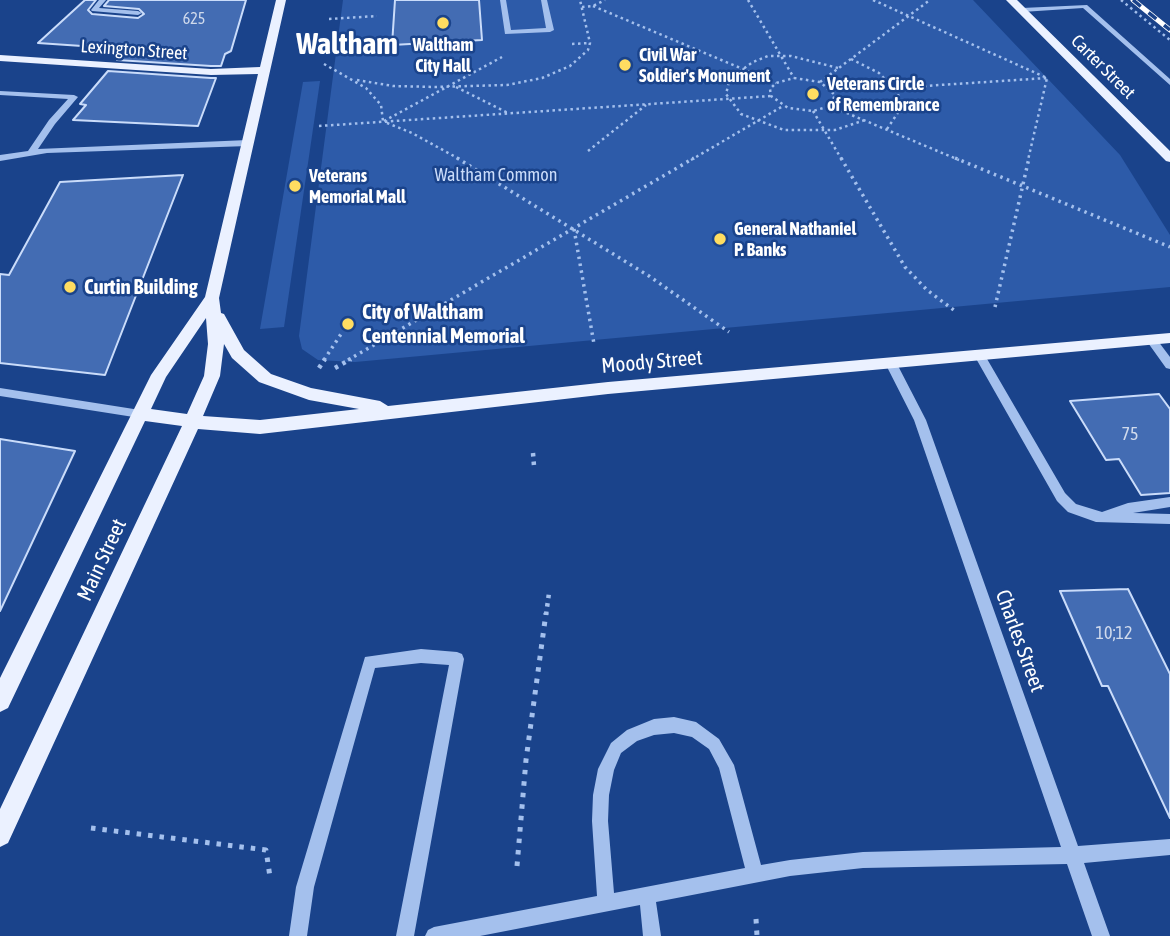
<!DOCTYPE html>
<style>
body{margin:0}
canvas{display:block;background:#1a438b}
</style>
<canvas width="1170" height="936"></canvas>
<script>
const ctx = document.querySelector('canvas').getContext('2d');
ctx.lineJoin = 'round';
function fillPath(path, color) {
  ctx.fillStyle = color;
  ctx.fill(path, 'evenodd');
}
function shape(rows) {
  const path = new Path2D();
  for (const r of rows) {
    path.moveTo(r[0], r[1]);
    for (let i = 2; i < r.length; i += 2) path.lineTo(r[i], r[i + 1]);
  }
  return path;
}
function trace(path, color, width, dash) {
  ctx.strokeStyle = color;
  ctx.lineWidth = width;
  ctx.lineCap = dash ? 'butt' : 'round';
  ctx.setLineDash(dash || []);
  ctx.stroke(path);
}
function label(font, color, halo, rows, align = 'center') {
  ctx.font = font + ' "Asap Condensed",sans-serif';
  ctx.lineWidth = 5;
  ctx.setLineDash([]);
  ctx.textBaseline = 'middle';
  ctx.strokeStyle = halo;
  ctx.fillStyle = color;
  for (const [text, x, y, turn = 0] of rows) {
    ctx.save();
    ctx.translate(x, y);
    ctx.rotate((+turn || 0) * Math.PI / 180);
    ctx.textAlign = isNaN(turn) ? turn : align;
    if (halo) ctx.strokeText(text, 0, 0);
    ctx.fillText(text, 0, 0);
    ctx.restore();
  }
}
fillPath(shape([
 [343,0,973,0,1120,155,1170,235,1170,287,355,362,318,360,302,349,299,336],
 [320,81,284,327,260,329,303,82]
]), '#2d5ba9');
const building = shape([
 [85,0,96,0,88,10,92,14,138,18,144,14,139,9,104,6,109,0,246,0,231,51,225,54,221,66,211,66,117,60,126,49,38,43,85,0],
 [395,0,479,0,482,40,392,45,395,0],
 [108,71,211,78,216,78,198,126,73,120,86,105,80,104,108,71],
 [183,175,105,375,0,363,0,274,9,275,60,182,183,175],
 [1159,394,1170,409,1170,493,1141,495,1119,459,1106,460,1070,401,1159,394],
 [0,439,75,451,0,611,0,439],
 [1128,589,1170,674,1170,818,1108,686,1102,686,1060,591,1128,589]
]);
fillPath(building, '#436cb3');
trace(building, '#cadcfa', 2);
trace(shape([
 [748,0,794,78],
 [873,0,1047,78,1028,160],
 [1121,0,1170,40],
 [593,6,776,83],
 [582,7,593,6,605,0],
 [329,19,377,16],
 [572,44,590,43],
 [851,59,879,73,898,93,899,111,887,129],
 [324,64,366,88,381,105,383,121],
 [838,68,791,56,768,56,753,62,736,74,729,82,726,94,741,114,784,130,835,130,865,120],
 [794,78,820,82,835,95,830,106,813,111,788,108,771,96,770,89,776,83,794,78],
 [357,80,393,86,435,87,507,85,542,78,570,66,588,50,590,43,580,0],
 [820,82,930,0],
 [456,87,508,113],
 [894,88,1047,78],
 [830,106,959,160],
 [813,111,842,160],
 [384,121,502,57],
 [387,123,412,133,461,160],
 [319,126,771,96],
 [588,151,646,105],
 [691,160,783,106]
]), '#a4c0ed', 2.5, [2.5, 3.5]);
trace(shape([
 [457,158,649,276,729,332],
 [841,158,905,267,927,290,955,311],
 [955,158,1170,247],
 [574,229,594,344],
 [995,307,1029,158],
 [324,360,343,331],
 [348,360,694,158]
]), '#a4c0ed', 3.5, [2.5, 4.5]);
trace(shape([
 [319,368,325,359],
 [335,368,351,359],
 [533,453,534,466],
 [546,615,549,593]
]), '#a4c0ed', 4.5, [3.5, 5]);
trace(shape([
 [91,828,266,850,270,877],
 [517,866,526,760,546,613],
 [756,919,757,936]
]), '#a4c0ed', 5, [4.5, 7]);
fillPath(shape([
 [99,0,106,0,99,8,138,11,142,13,138,15,92,11,91,10,99,0],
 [500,0,506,0,511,30,546,28,541,0,547,0,554,30,550,32,505,34,500,0],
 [1087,5,1170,79,1170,85,1083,8,1022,12,1019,10,1022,8,1087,5],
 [0,91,74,95,78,97,55,124,38,149,248,140,252,143,248,146,47,153,0,161,0,155,28,151,49,120,68,99,0,95,0,91],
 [1151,336,1155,337,1170,357,1170,369,1166,368,1146,340,1151,336],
 [979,351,983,352,1065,493,1076,504,1102,512,1128,503,1170,497,1170,507,1133,513,1170,514,1170,524,1096,522,1068,512,1057,501,974,355,979,351],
 [891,359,895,360,926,420,1078,846,1170,839,1170,855,1084,863,1110,936,1092,936,1067,864,863,868,790,876,656,902,661,936,643,936,640,905,480,936,425,936,428,930,434,927,597,896,592,821,593,795,598,769,611,743,627,730,654,719,674,717,696,722,719,739,734,765,761,865,790,860,863,852,1061,847,914,420,885,363,891,359],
 [674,733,692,737,709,749,719,768,745,868,614,893,608,821,609,795,614,770,621,753,637,741,654,735,674,733],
 [0,388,140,410,146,414,140,418,0,396,0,388],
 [421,649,457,652,462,654,464,659,414,936,396,936,449,665,421,663,375,668,314,887,307,936,289,936,296,887,365,657,421,649]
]), '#a4c0ed');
fillPath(shape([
 [276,0,286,0,219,298,221,313,224,314,244,350,271,374,311,388,380,401,388,406,608,382,1170,333,1170,343,608,394,260,434,198,429,8,843,0,847,0,809,182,426,145,421,8,708,0,712,0,678,151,375,205,297,258,74,211,75,0,61,0,55,211,69,260,67,276,0],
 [206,318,208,344,204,376,187,414,151,409,166,377,206,318],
 [224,344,232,358,259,382,309,400,359,409,260,420,203,416,220,376,224,344],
 [1006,0,1017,0,1170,151,1170,162,1166,161,1006,0]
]), '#ebf1ff');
const rail = shape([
 [1133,0,1170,30]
]);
trace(rail, '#fff', 5);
trace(rail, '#1a438b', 3.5, [10]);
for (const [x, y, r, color] of [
 [443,23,7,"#ffdd61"],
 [625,65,7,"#ffdd61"],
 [813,94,7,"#ffdd61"],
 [295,186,7,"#ffdd61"],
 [720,239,7,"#ffdd61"],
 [70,287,7,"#ffdd61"],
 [348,324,7,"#ffdd61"]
]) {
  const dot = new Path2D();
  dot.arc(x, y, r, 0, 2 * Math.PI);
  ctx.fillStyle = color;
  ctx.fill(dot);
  trace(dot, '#1a438b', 2.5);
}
label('16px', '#d0daec', null, [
 ["625",194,19]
]);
label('bold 18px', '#fff', '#1a438b', [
 ["Waltham",443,45,"center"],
 ["City Hall",443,66,"center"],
 ["Civil War",639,55],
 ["Soldier's Monument",639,76],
 ["Veterans Circle",827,84],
 ["of Remembrance",827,105],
 ["Veterans",309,176],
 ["Memorial Mall",309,197],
 ["General Nathaniel",734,229],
 ["P. Banks",734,250]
], 'left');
label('18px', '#fff', '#1a438b', [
 ["Lexington Street",134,50,4],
 ["Carter Street",1103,67,45]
]);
label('18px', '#cadcfa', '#1a438b', [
 ["Waltham Common",496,175]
]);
label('18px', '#d0daec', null, [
 ["75",1130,434],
 ["10;12",1114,633]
]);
label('bold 21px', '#fff', '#1a438b', [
 ["Curtin Building",84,287],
 ["City of Waltham",362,312],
 ["Centennial Memorial",362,336]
], 'left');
label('21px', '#fff', '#1a438b', [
 ["Moody Street",652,362,-5],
 ["Main Street",102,560,-65],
 ["Charles Street",1020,641,70]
]);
label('bold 30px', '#fff', '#1a438b', [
 ["Waltham",347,45]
]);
</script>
